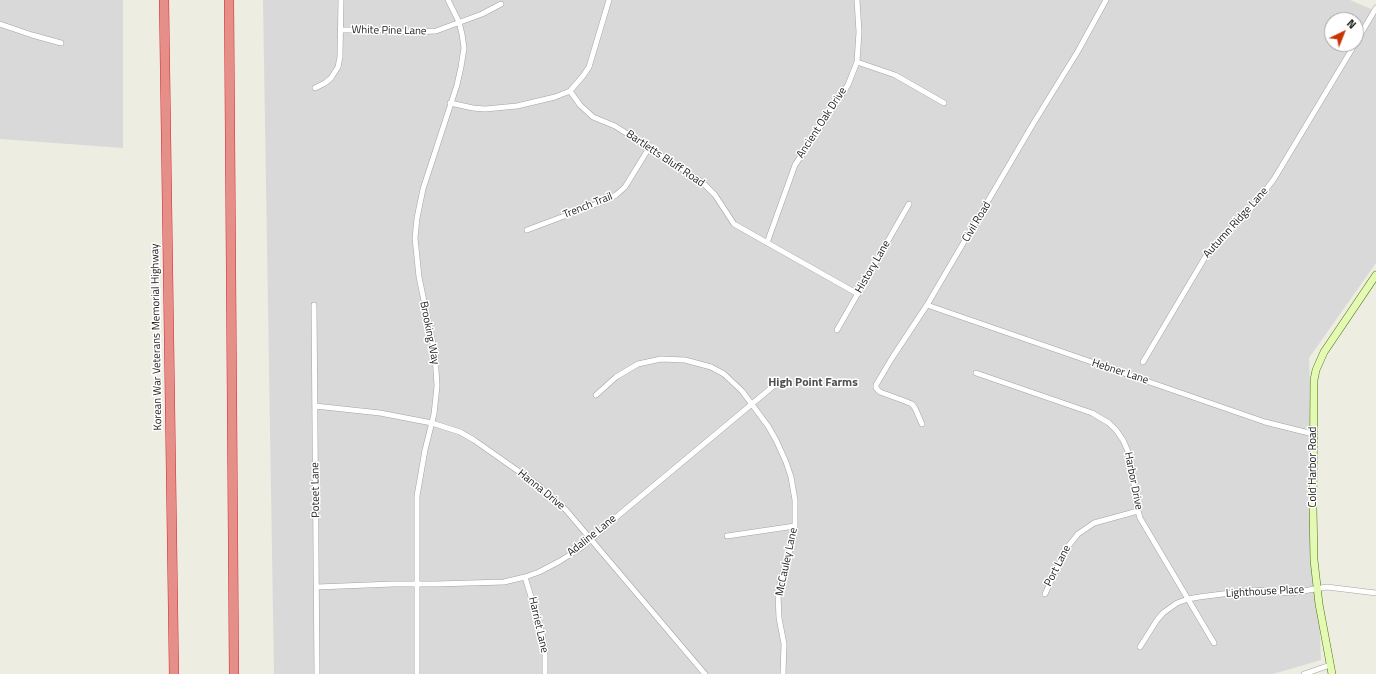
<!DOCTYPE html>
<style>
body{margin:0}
#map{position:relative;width:1376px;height:674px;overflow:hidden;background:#eeede1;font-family:"Titillium Web",sans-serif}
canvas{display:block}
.north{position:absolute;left:1324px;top:12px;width:40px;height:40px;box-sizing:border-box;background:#fff;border:1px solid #a4a4a4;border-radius:50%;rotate:43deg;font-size:11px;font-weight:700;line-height:16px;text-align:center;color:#1c1c1c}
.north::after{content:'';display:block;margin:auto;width:14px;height:18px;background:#c83400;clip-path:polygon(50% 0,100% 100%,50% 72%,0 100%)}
</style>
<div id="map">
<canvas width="1376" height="674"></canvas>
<div class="north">N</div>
</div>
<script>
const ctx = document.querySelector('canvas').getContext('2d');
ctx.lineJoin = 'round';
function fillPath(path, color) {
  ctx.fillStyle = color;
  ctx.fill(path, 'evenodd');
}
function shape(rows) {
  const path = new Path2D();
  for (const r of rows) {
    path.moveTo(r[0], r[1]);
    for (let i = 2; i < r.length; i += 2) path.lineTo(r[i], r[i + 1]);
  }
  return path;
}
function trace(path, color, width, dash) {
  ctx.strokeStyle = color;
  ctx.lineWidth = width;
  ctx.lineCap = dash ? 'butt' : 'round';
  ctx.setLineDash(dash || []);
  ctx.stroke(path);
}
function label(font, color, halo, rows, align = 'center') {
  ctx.font = font + ' "Titillium Web",sans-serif';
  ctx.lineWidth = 3;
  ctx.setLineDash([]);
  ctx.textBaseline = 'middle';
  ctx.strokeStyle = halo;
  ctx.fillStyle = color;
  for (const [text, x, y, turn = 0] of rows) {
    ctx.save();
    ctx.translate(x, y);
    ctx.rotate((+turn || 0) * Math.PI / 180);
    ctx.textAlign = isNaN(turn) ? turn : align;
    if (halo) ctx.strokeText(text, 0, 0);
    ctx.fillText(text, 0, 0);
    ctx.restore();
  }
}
fillPath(shape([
 [0,0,123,0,123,148,0,139],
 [263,0,1350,0,1376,11,1376,263,1309,358,1321,660,1273,674,274,674],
 [1332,20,1356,20,1356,44,1332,44]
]), '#dad9d9');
const street = shape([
 [0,24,32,35,61,43],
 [341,30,382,30,411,32,436,31,482,14,501,4],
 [1356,42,1376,8],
 [857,62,895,75,944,103],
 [315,88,325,83,331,78,338,67,340,57,341,0],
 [570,91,580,105,593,117,615,126,702,182,715,195,734,224,858,294],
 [450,103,473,108,485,109,517,106,555,97,570,91,583,76,589,67,609,0],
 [527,230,607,200,616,195,625,187,649,148],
 [767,243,795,165,848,85,857,62,859,32,857,0],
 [314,305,317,674],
 [927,305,1265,422,1313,434],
 [837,330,909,204],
 [1143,362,1207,254,1256,203,1274,179,1355,44],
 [976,373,1092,413,1109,423,1116,430,1123,440,1130,456,1137,507,1140,518,1214,643],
 [596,395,616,377,638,364,661,359,685,360,711,367,724,374,742,391,768,426,776,440,786,462,791,477,795,500,795,526,793,540,780,583,778,595,779,618,784,644,783,674],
 [315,406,380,413,432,423,460,432,474,440,538,485,566,510,705,674],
 [922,424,915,408,912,404,902,400,880,392,876,388,876,385,892,358,927,305,1033,124,1078,51,1106,0],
 [727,536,795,526],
 [525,577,542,633,545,655,545,674],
 [317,587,393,584,436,584,504,582,525,577,539,572,560,561,582,547,620,514,777,383],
 [1045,594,1066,549,1078,534,1094,523,1138,511],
 [1140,647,1157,620,1163,613,1177,603,1188,599,1199,597,1254,590,1291,593,1327,587,1376,593],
 [417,674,417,496,425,450,434,414,437,386,435,354,419,277,415,238,417,218,423,189,457,85,461,67,464,48,462,34,459,22,448,0],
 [1304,674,1330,665]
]);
const secondary = shape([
 [1332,674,1319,604,1314,560,1313,507,1314,380,1316,370,1324,352,1376,275]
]);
const highway = shape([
 [164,0,174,674],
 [229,0,234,674]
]);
trace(street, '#a3a3a3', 6);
trace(secondary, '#4a7105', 8);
trace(highway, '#d62433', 10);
trace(street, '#fff', 5);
trace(secondary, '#e4f9b4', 7);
trace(highway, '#e68f88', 9);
label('11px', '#1c1c1c', '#fff', [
 ["White Pine Lane",389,31,1],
 ["Ancient Oak Drive",822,123,-57],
 ["Bartletts Bluff Road",665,159,34],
 ["Trench Trail",588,206,-22],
 ["Civil Road",977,222,-59],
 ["Autumn Ridge Lane",1236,223,-48],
 ["History Lane",873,267,-60],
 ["Brooking Way",429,333,79],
 ["Korean War Veterans Memorial Highway",157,337,-91],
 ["Hebner Lane",1120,372,18],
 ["Cold Harbor Road",1313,467,-90],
 ["Harbor Drive",1133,481,79],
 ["Poteet Lane",316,490,-91],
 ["Hanna Drive",541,490,39],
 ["Adaline Lane",592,536,-39],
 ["McCauley Lane",787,562,-78],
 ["Port Lane",1058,566,-63],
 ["Lighthouse Place",1265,592,-3],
 ["Harriet Lane",538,625,77]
]);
label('bold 12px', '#4f4f4f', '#fff', [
 ["High Point Farms",813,383]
]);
</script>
